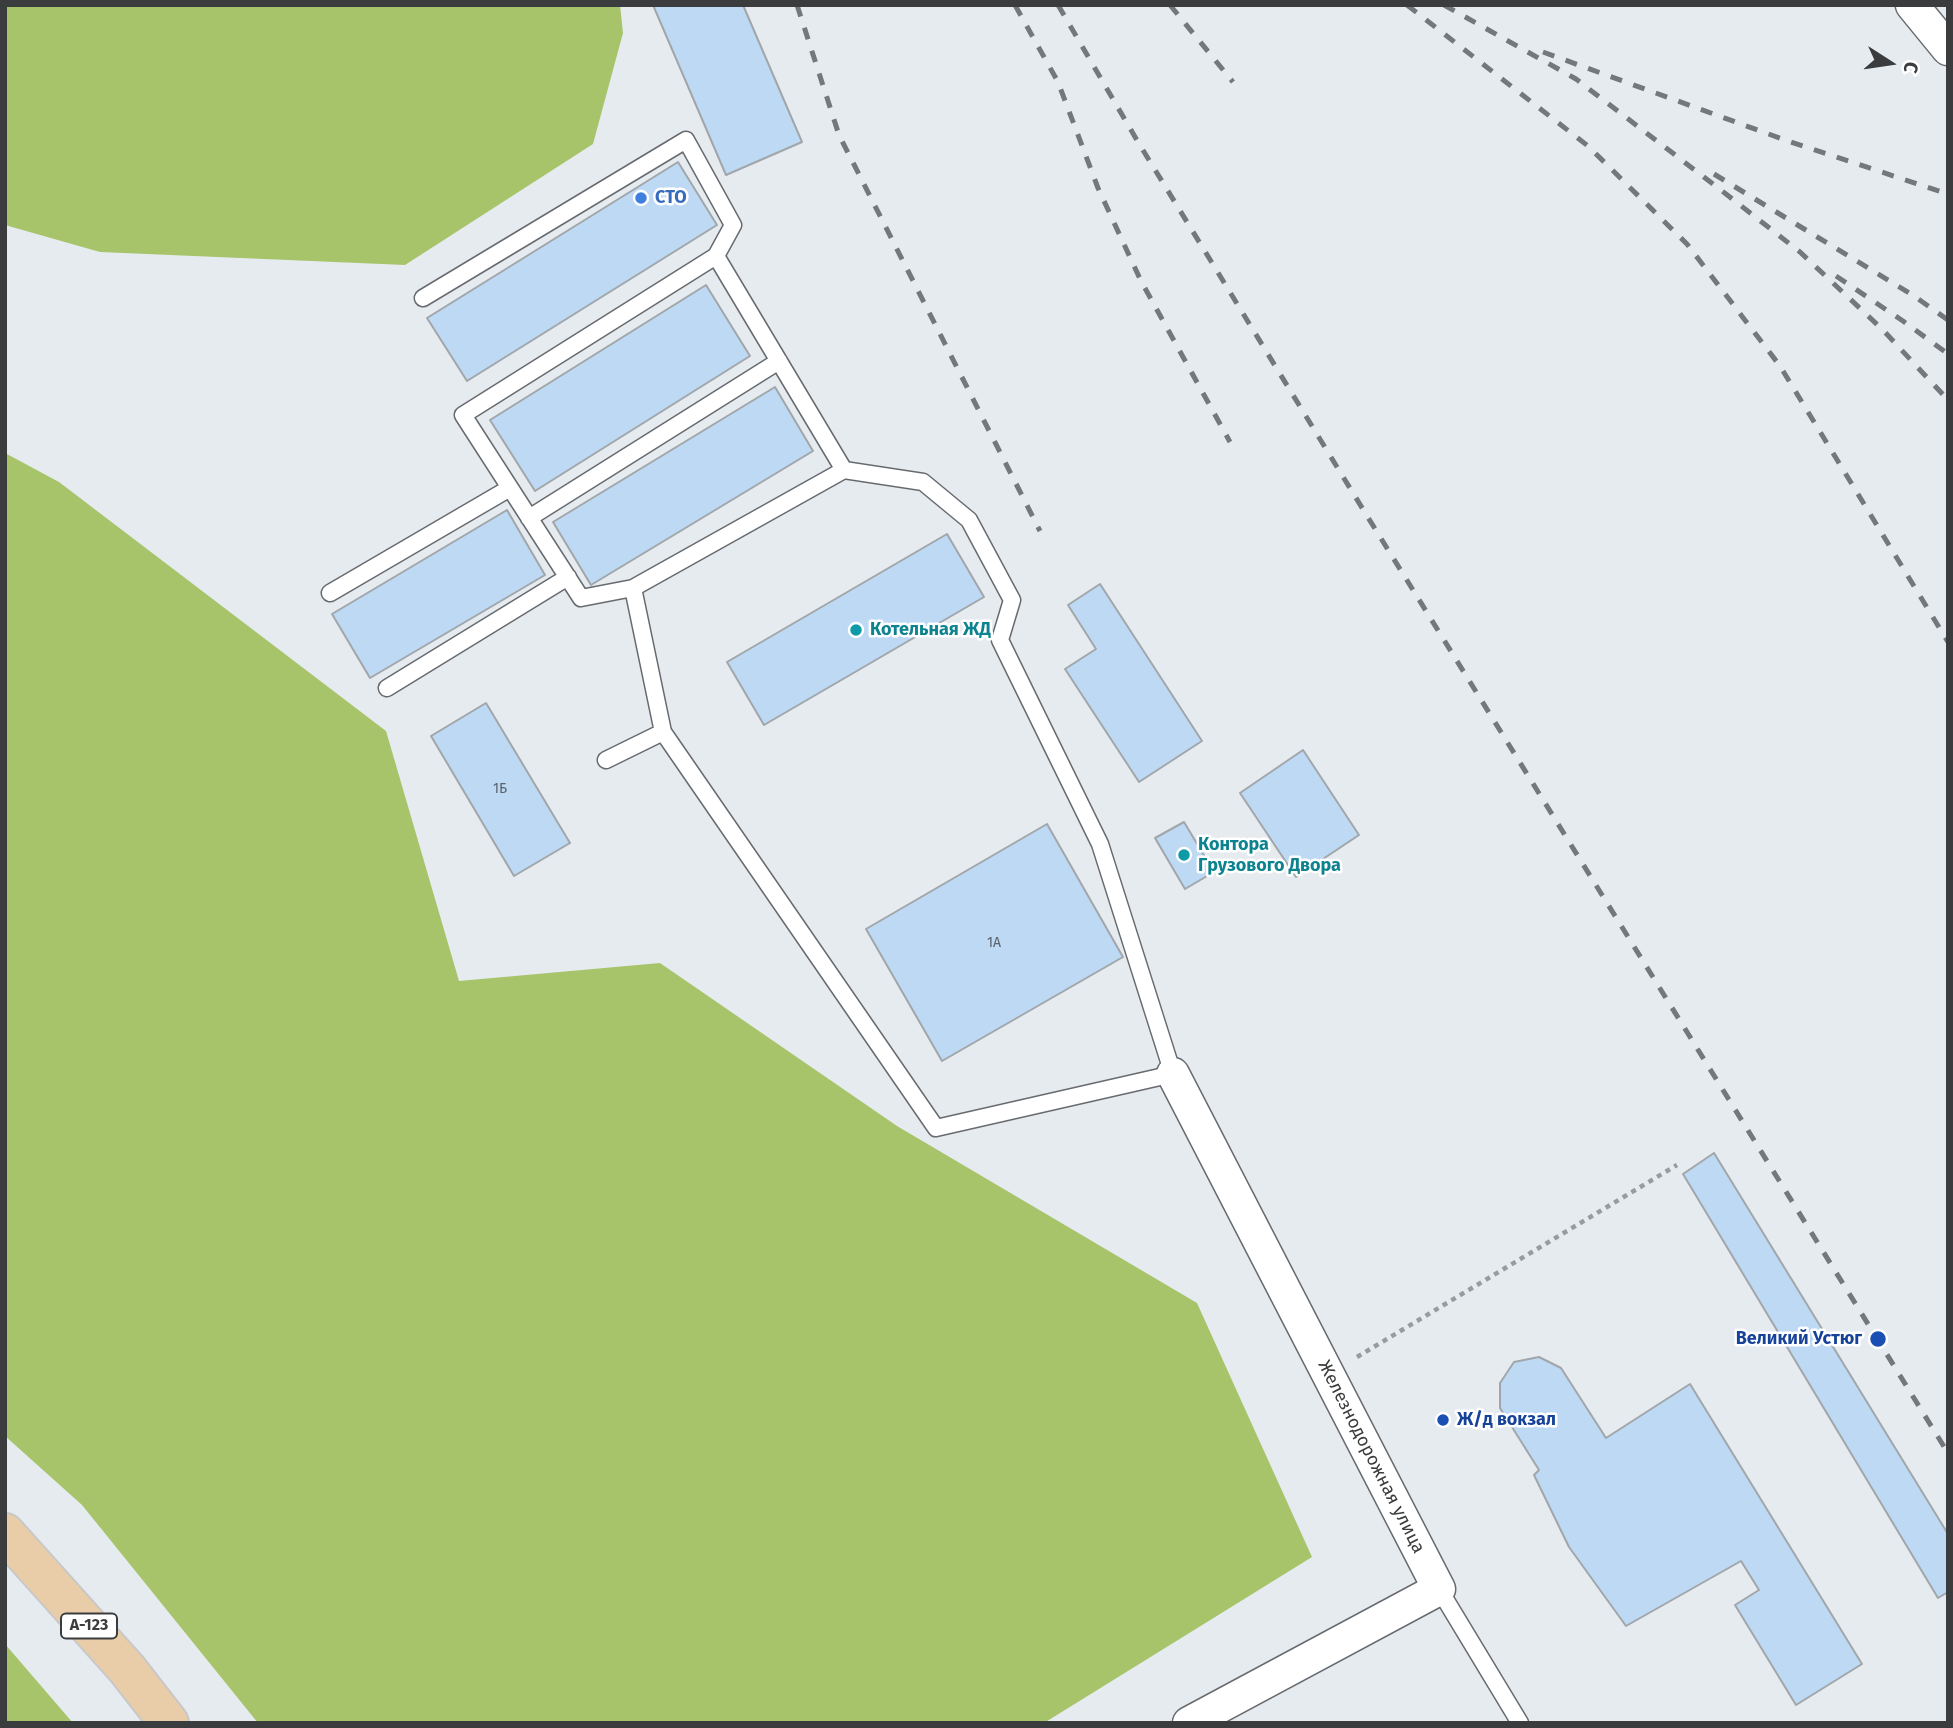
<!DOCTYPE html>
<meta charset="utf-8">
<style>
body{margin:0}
#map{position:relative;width:1953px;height:1728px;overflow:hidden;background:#e6ebf0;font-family:"Fira Sans",sans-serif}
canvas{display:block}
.frame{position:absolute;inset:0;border:7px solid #3a3c3e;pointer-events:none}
.north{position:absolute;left:1855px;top:28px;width:70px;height:70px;-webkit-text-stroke:5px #fff;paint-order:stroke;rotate:102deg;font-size:19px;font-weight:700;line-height:28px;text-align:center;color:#3a3c3e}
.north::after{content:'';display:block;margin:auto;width:24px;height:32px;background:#3a3c3e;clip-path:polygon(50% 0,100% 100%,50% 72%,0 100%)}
</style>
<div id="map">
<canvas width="1953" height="1728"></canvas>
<div class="frame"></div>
<div class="north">С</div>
</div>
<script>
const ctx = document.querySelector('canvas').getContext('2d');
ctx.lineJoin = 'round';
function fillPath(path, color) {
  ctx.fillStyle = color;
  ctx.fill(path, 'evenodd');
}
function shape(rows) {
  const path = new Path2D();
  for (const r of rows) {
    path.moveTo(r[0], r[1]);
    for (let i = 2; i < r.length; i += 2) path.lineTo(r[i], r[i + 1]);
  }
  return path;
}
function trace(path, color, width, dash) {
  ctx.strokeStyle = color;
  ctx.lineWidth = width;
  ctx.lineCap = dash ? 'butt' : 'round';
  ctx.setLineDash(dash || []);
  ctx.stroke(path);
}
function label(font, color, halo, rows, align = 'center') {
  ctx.font = font + ' "Fira Sans",sans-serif';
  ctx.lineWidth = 5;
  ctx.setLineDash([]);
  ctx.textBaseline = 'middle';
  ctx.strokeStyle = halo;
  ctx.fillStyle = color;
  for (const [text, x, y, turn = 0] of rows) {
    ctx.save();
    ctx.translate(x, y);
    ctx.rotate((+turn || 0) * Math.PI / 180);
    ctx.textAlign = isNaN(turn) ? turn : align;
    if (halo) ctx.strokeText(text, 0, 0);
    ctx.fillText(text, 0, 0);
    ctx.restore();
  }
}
fillPath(shape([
 [5,5,620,5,623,33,593,144,405,265,100,252,5,225],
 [5,453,59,482,386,731,459,981,660,963,897,1126,1197,1303,1312,1557,1044,1723,258,1723,82,1505,5,1436],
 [5,1644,73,1723,5,1723]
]), '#a7c46b');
const building = shape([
 [653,5,743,5,802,142,726,175,653,5],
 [678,162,717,225,467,381,427,318,678,162],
 [706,285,750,356,535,491,490,420,706,285],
 [775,387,813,451,591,585,553,522,775,387],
 [507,510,545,575,370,678,332,614,507,510],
 [947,534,984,597,764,725,727,662,947,534],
 [1100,584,1202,741,1139,782,1065,669,1096,649,1068,605,1100,584],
 [486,703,570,843,514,876,431,736,486,703],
 [1303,750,1359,835,1296,877,1240,793,1303,750],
 [1184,822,1214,872,1185,889,1155,838,1184,822],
 [1047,824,1123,957,942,1061,866,929,1047,824],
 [1714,1153,1948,1534,1948,1592,1938,1598,1683,1174,1714,1153],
 [1539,1357,1561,1368,1606,1438,1690,1384,1862,1664,1796,1705,1735,1605,1759,1590,1741,1561,1626,1626,1569,1547,1534,1475,1539,1470,1500,1408,1500,1383,1514,1362,1539,1357]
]);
fillPath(building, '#bed9f4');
trace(building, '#a1a6aa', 2);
const service = shape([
 [423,298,686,140,733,225,716,256,844,470],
 [529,518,779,361],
 [633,588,581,598,463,415,716,256],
 [330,593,510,488],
 [387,688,568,577],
 [606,760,663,732,936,1128,1173,1074,1100,844,1000,640,1012,600,969,520,923,482,844,470,633,588,663,732],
 [1439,1589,1520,1723]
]);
const minor = shape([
 [1912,5,1948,49],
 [1173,1074,1439,1589,1189,1723]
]);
const primary = shape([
 [5,1533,127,1669,169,1723]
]);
trace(service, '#676b70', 19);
trace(minor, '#676b70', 35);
trace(primary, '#c8c8c9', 42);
trace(shape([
 [1357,1357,1677,1165]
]), '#989b9f', 4.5, [5, 5]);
trace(service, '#fff', 16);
trace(minor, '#fff', 32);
trace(primary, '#e9cca8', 38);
trace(shape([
 [797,5,839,135,1040,531],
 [1015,5,1058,82,1098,188,1141,281,1230,442],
 [1058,5,1138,142,1364,511,1948,1453],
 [1170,5,1233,82],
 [1407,5,1588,146,1687,244,1780,366,1948,642],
 [1444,5,1576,79,1726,194,1800,252,1882,329,1948,400],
 [1543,52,1785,140,1948,194],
 [1714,174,1914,296,1948,320],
 [1836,276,1903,321,1948,354]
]), '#74777b', 5, [12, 12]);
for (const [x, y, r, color] of [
 [641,198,7,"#3f7fe0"],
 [856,630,7,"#0f9aa8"],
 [1184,855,7,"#0f9aa8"],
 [1878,1339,9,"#1a4fb4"],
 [1443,1420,7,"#1a4fb4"]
]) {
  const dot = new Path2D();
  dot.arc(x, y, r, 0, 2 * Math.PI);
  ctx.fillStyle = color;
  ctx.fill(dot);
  trace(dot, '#fff', 2.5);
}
label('14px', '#5b636c', null, [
 ["1Б",500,789],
 ["1А",994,943]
]);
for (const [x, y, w] of [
 [89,1626,56]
]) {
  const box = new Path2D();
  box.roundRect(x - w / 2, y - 12.5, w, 25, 5);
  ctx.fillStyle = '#fff';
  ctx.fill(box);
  trace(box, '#3a3c3e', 2);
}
label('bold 16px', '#3a3c3e', null, [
 ["А-123",89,1626]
]);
label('bold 18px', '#366cbe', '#fff', [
 ["СТО",655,198]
], 'left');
label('bold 18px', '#0d838f', '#fff', [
 ["Котельная ЖД",870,630],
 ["Контора",1198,845],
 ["Грузового Двора",1198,866]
], 'left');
label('bold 18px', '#164399', '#fff', [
 ["Великий Устюг",1862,1339],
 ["Ж/д вокзал",1457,1420,"left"]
], 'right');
label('18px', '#3a3c3e', '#fff', [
 ["Железнодорожная улица",1371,1457,63]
]);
</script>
